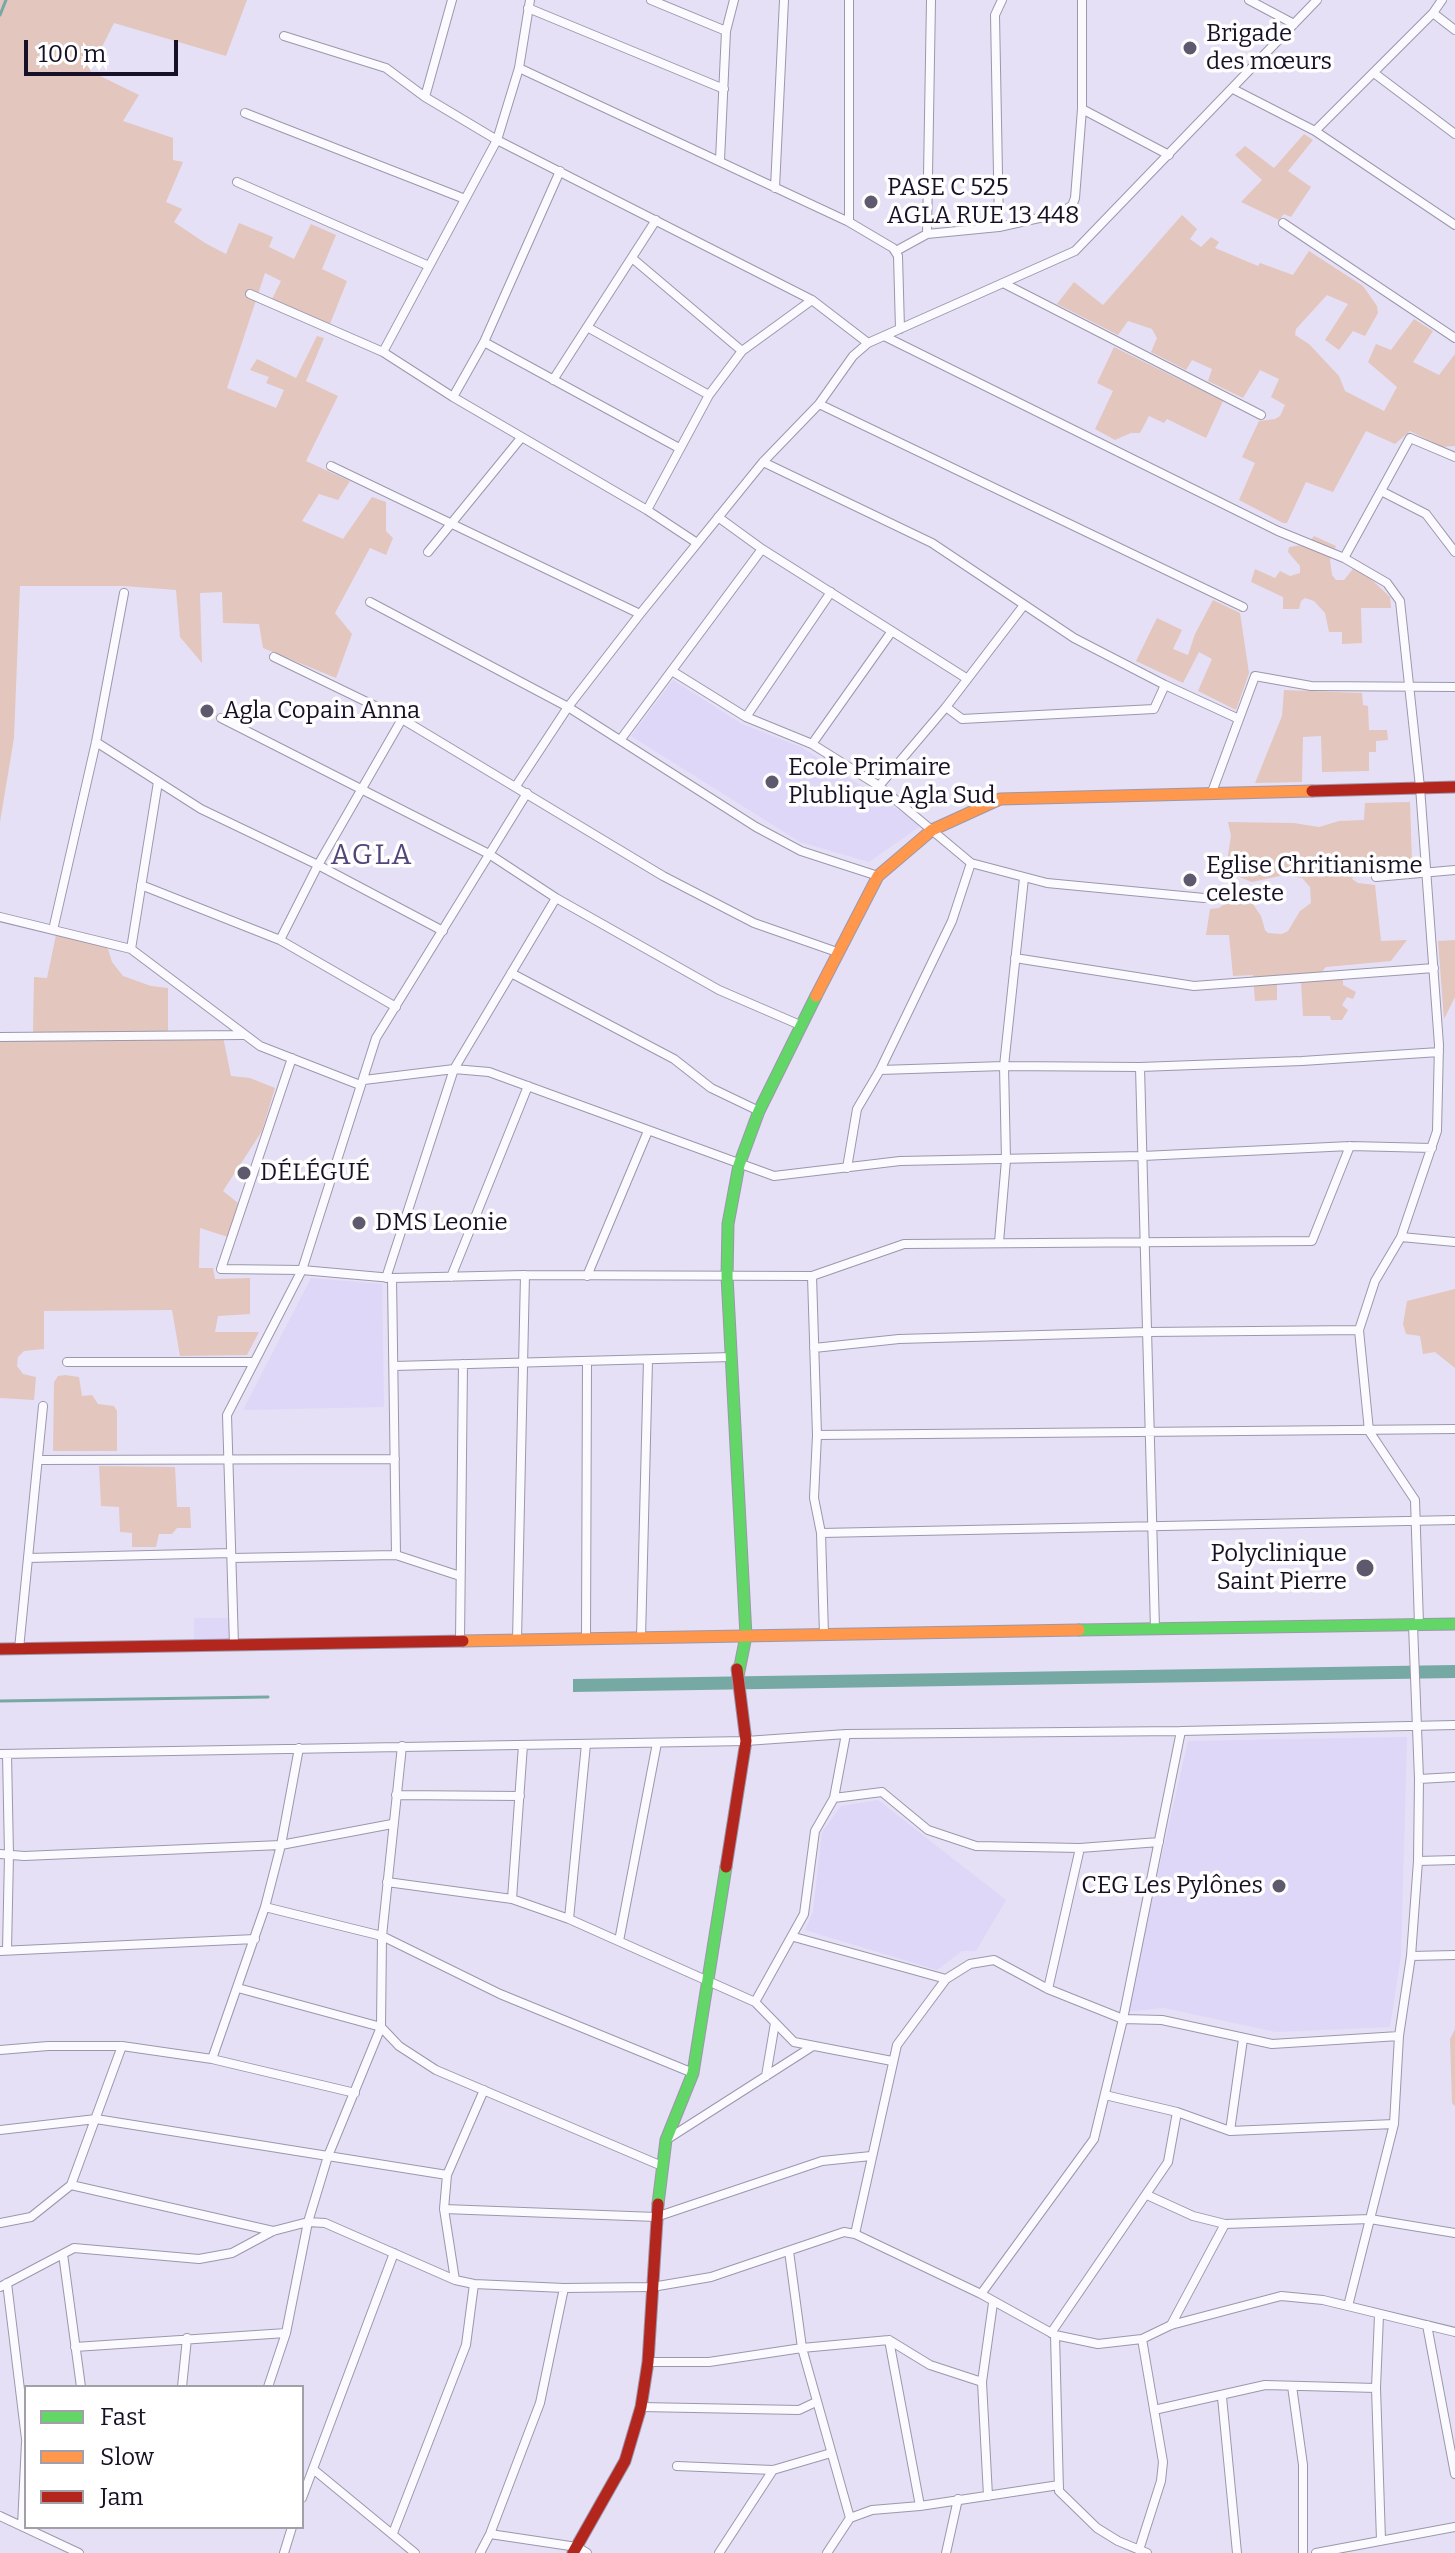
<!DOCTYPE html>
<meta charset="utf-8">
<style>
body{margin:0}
#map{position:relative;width:1455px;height:2553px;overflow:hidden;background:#e5e0f5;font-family:Bitter,serif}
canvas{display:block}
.legend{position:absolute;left:24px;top:2385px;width:280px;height:144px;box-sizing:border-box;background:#fefffe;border:2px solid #a29fa8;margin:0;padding:10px 14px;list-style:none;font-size:24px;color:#171026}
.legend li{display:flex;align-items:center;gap:16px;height:40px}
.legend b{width:40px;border:2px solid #a29fa8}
.scale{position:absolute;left:24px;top:40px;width:154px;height:36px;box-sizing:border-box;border:4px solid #171026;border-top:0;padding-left:10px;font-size:24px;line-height:28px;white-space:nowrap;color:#171026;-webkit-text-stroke:6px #fefffe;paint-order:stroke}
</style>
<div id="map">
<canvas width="1455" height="2553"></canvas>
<ul class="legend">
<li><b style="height:10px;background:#63d668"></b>Fast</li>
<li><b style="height:10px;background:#ff974d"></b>Slow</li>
<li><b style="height:10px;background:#b3261e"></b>Jam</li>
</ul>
<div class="scale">100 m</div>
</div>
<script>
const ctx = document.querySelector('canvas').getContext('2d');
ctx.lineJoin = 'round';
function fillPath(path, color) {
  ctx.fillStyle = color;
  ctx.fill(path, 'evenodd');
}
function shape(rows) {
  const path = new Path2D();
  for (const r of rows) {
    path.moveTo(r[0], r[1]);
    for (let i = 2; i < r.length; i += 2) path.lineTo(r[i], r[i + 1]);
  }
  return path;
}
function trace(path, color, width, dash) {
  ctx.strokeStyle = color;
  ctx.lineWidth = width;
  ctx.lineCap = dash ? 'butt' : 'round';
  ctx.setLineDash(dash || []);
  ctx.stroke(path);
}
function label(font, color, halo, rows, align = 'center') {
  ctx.font = font + ' Bitter,serif';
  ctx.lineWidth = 7;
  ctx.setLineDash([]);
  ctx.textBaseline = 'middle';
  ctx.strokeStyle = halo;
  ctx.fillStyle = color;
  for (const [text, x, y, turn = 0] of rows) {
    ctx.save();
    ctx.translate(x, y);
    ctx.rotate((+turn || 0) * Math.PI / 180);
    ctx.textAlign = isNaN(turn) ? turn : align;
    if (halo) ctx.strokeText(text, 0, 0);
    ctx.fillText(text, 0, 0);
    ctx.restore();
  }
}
fillPath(shape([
 [673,680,742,724,801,747,917,822,919,827,869,862,800,842,631,736],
 [311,1278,382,1284,384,1407,243,1410],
 [194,1618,231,1618,231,1642,194,1642],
 [1407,1737,1401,1956,1390,2027,1276,2032,1164,2008,1126,2012,1188,1741],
 [878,1800,1006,1900,976,1951,962,1951,937,1970,805,1930,813,1912,822,1832,841,1806]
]), '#ded7f8');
fillPath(shape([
 [0,0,247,0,226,56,114,23,90,71,139,95,123,121,173,138,173,160,183,162,166,202,182,209,174,222,205,243,226,254,239,223,273,237,269,247,294,259,311,224,336,235,322,269,347,281,330,324,272,299,281,281,265,273,227,388,276,408,284,390,266,383,269,377,250,370,257,359,296,378,317,336,324,338,306,381,338,396,306,461,350,481,338,500,319,494,302,521,343,539,372,497,386,502,386,531,393,538,386,555,370,548,335,613,352,634,336,678,263,648,259,624,223,623,222,592,200,593,202,663,180,637,176,590,124,586,20,586,14,738,0,822],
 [1304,134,1313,140,1288,171,1311,187,1291,217,1284,214,1279,220,1241,202,1262,180,1235,155,1245,146,1274,168],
 [1182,215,1197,229,1190,239,1201,247,1211,237,1219,242,1215,248,1258,266,1260,263,1293,275,1309,251,1363,286,1377,306,1378,313,1365,336,1353,331,1339,350,1325,340,1348,304,1327,295,1296,329,1295,335,1309,344,1339,376,1345,391,1384,411,1397,387,1368,362,1376,344,1391,350,1414,319,1433,331,1413,362,1439,375,1455,354,1455,446,1442,447,1410,431,1395,444,1366,431,1333,492,1306,482,1287,523,1283,523,1239,500,1255,463,1242,457,1259,421,1275,419,1280,416,1285,405,1271,397,1279,379,1260,370,1243,398,1208,381,1212,369,1192,360,1186,370,1151,352,1157,338,1152,329,1128,321,1118,335,1057,304,1074,282,1103,305],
 [1114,347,1223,401,1206,438,1167,419,1164,423,1149,416,1140,433,1131,433,1115,440,1095,429,1113,391,1097,383],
 [1314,536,1336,546,1330,560,1332,575,1336,580,1344,580,1356,565,1390,597,1391,608,1361,608,1362,643,1342,644,1342,632,1329,632,1325,613,1314,601,1305,598,1301,601,1299,609,1283,609,1283,597,1251,582,1255,569,1275,578,1280,571,1290,576,1300,573,1300,566,1288,552,1289,547,1308,544],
 [1213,600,1240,613,1249,673,1236,710,1198,691,1212,659,1199,652,1183,683,1136,661,1157,618,1182,630,1173,649,1188,655,1195,634],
 [1284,690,1362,693,1363,705,1368,706,1369,730,1387,730,1388,740,1376,741,1376,752,1369,752,1369,771,1322,772,1321,736,1303,737,1302,782,1255,783,1282,716],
 [1410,802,1412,863,1357,871,1352,879,1358,883,1375,885,1381,941,1407,940,1391,961,1326,967,1323,970,1325,976,1343,980,1343,985,1356,992,1353,999,1347,997,1342,1005,1348,1010,1342,1020,1331,1020,1330,1016,1303,1016,1301,982,1277,983,1277,1000,1255,1001,1253,975,1233,976,1229,935,1206,935,1210,909,1219,908,1232,898,1250,900,1261,916,1265,930,1268,933,1282,934,1288,931,1300,911,1311,903,1310,887,1302,878,1284,875,1252,882,1234,875,1227,861,1231,836,1228,822,1294,823,1319,827,1339,821,1364,820,1365,803],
 [56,935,107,946,112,962,123,976,151,986,168,988,168,1031,222,1032,231,1076,250,1078,275,1088,262,1131,223,1191,238,1203,228,1237,200,1228,199,1268,213,1268,215,1279,250,1278,250,1314,218,1316,215,1332,259,1332,247,1355,180,1356,172,1310,44,1311,44,1349,24,1351,18,1357,17,1366,23,1374,36,1377,34,1400,0,1398,0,1033,33,1032,34,977,47,978],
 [1455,940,1455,997,1444,1019,1438,941],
 [1455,1289,1455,1368,1435,1352,1423,1354,1420,1336,1406,1334,1403,1324,1407,1301],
 [65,1375,79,1377,82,1396,92,1395,98,1404,114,1406,117,1411,117,1451,53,1451,54,1382,58,1376],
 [99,1466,175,1467,177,1507,190,1507,191,1528,177,1528,172,1534,159,1534,156,1547,132,1547,132,1533,120,1532,119,1507,101,1506],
 [1455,2029,1455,2106,1452,2103,1450,2039]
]), '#e3c6bd');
fillPath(shape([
 [1455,1665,1455,1678,573,1692,573,1679]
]), '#76a9a3');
trace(shape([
 [0,15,6,0],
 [0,1701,268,1697]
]), '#76a9a3', 3);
const street = shape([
 [651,0,726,31],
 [849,0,849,222],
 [1249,0,1294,24],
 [528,8,724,89],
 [1433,13,1455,30],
 [284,36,386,68,425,97,497,140,812,300,868,343],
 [519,68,849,222,893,248,898,256,900,329],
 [1374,73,1455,134],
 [1233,89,1315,131,1455,225],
 [425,97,452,0],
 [1082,109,1169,155],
 [245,113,465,199],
 [1315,131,1433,13,1442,0],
 [720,160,726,31,734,0],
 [237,182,429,266],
 [775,188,784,0],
 [1283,223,1455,338],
 [999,227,995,15,1002,0],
 [927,234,931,0],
 [896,251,927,234,999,227,1057,214,1072,206,1075,198,1082,109,1082,0],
 [632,258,742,351],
 [1003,283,1261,415],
 [250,294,383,352,453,397,647,510,697,543],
 [587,327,709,395],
 [884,336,1278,531,1344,558,1387,583,1400,601,1420,787,1439,1045,1437,1131,1401,1237,1375,1281,1359,1330,1369,1431,1415,1500,1419,1625],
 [484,342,679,448],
 [383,352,497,140,519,68,530,0],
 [553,380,656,220],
 [453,397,484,342,560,171],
 [819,404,1243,607],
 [763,462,932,543,1074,638,1165,685,1239,719],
 [331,466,640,614],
 [1381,491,1426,514,1455,552],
 [647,510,709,395,742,351,812,300],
 [718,517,762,549,966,678],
 [428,552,521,438],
 [1344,558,1410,438,1455,457],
 [370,602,568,707,756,827,801,851,878,876],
 [274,657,402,719,663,876,754,923,837,952],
 [672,671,746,717,812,744,879,786,971,863,952,921,880,1070,857,1109,847,1168],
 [946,707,962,719,1154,709,1165,685],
 [746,717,831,592],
 [221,718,489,854,556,898,719,990,800,1025],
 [621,739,762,549],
 [96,742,201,809,318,865,443,931],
 [812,744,892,631],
 [516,786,568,707,640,614,763,462,819,404,853,356,868,343,1075,251,1317,0],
 [879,786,946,707,1024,605],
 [1212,792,1255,676,1311,686,1455,687],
 [971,863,1047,883,1204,898],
 [1376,877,1455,870],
 [141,885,280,940,396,1007],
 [0,917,131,949,260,1046,360,1085],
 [53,930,96,742,124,593],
 [280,940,318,865,402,719],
 [131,949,158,782],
 [1015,958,1194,986,1434,968],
 [511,973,674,1059,711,1088,759,1111],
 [0,1037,243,1035],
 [292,1058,221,1269,302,1270,392,1278,525,1275,812,1276,904,1244,1312,1241,1350,1146],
 [1140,1067,1155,1629],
 [880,1070,1004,1066,1140,1067,1302,1061,1439,1052],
 [364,1080,454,1069,489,1072,774,1176,900,1161,1143,1156,1350,1146,1432,1148],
 [1401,1237,1455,1242],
 [999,1242,1006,1160,1004,1066,1024,878],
 [587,1276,648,1131],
 [812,1276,817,1435,814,1498,821,1533,824,1635],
 [451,1277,528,1086],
 [386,1278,454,1069,556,898],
 [392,1278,396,1555],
 [814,1348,899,1339,1148,1332,1359,1330],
 [67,1362,254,1362],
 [394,1366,732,1357],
 [817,1435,1455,1429],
 [38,1460,395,1459],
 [821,1533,1455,1520],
 [28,1558,231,1553],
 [232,1558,396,1555,460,1576],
 [641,1638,648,1360],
 [586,1639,587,1361],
 [517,1640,525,1275],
 [460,1641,463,1364],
 [234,1645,227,1415,302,1270,376,1038,527,793],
 [19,1649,43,1406],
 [0,1754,746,1741,846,1734,1181,1731,1455,1725],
 [1419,1779,1455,1777],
 [396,1795,520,1796],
 [834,1798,882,1792,928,1830,976,1846,1080,1848,1159,1842],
 [0,1854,24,1856,281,1845,392,1824],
 [1418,1861,1455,1860],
 [387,1882,512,1899,569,1919,755,2002,794,2042,892,2061],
 [512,1899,523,1745],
 [265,1907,382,1936,500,1994,693,2073],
 [569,1919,586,1744],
 [794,1937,946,1979],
 [619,1941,657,1743],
 [7,1950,9,1855,7,1754],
 [0,1951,255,1939],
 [1411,1956,1455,1955],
 [238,1988,381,2027,399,2046,436,2070,662,2166],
 [1048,1989,1080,1848],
 [755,2002,804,1914,815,1831,834,1798,846,1734],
 [0,2050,48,2046,122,2046,212,2059,355,2093],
 [212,2059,265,1907,281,1845,299,1748],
 [766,2076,775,2023],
 [1105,2095,1177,2112,1230,2131,1394,2124],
 [0,2130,96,2119,447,2175],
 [1230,2131,1243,2039],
 [666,2140,813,2046],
 [71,2185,273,2231],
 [1147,2195,1193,2216,1225,2224,1370,2219,1455,2233],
 [444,2209,656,2217,822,2161,871,2156],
 [0,2223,31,2217,71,2185,122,2046],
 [855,2234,897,2045,946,1979,970,1964,994,1960,1048,1989,1123,2019,1162,2020,1272,2044,1399,2036],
 [789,2251,802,2348,850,2518],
 [63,2254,81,2387],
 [455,2280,444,2209,447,2175,484,2090],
 [7,2283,26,2439],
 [0,2287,74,2248,199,2259,232,2253,273,2231,308,2222,325,2223,455,2280,474,2284,564,2288,652,2287,711,2277,844,2232,855,2234,981,2294,1055,2335,1098,2344,1142,2339,1171,2325,1281,2296,1323,2300,1455,2332],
 [981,2294,1094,2139,1123,2019,1181,1731],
 [1348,2306,1394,2124,1399,2036,1411,1956,1418,1861,1419,1779,1413,1625],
 [1379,2315,1376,2388,1381,2540],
 [1171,2325,1225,2224],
 [1427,2325,1455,2474],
 [1051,2333,1168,2162,1177,2112],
 [1055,2335,1059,2491,1097,2528,1118,2541,1147,2553],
 [889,2340,920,2506],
 [75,2347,286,2333],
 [648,2362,709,2362,802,2348,889,2340,930,2365,982,2382],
 [1292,2386,1303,2465,1303,2553],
 [182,2387,187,2338],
 [268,2387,286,2333,308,2222,328,2156,381,2027,382,1936,402,1746],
 [1222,2397,1237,2553],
 [641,2407,799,2410,816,2402],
 [1154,2410,1265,2385,1376,2388],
 [677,2466,773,2470,831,2453],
 [313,2469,415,2553],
 [988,2496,982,2382,993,2303],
 [302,2498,394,2253],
 [0,2516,79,2553],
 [22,2526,26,2442],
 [393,2533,466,2345,474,2284],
 [490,2534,577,2547,587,2553],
 [1139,2550,1161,2481,1163,2462,1142,2339],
 [284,2553,292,2527],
 [480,2553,490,2534,540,2403,564,2288],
 [719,2553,773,2470],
 [827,2553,850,2518,872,2510,920,2506,1059,2485],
 [946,2553,958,2499],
 [1316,2553,1455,2527]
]);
const fast = shape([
 [1079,1630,1455,1624],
 [738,1676,746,1636,727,1276,728,1224,739,1165,759,1111,816,996],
 [658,2204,666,2140,693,2073,726,1867]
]);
const slow = shape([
 [816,996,878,876,932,830,1000,799,1312,791],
 [463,1641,1079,1630]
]);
const jam = shape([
 [1312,791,1455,787],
 [0,1649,463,1641],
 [726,1867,746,1741,737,1669],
 [573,2553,625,2461,641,2407,648,2362,658,2204]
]);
trace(street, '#9c97ab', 10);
trace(fast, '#9c97ab', 13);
trace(slow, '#9c97ab', 13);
trace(jam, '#9c97ab', 13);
trace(street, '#fbfafe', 8);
trace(fast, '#63d668', 11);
trace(slow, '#ff974d', 11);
trace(jam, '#b3261e', 11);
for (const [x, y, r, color] of [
 [1190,48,8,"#5f596e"],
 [871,202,8,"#5f596e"],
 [207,711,8,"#5f596e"],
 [772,782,8,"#5f596e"],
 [1190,880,8,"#5f596e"],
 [244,1173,8,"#5f596e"],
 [359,1223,8,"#5f596e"],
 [1365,1568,10,"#5f596e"],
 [1279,1886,8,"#5f596e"]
]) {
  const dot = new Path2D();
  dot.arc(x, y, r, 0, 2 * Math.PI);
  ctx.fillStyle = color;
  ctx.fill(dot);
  trace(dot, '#fefffe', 3);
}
label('24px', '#171026', '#fefffe', [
 ["Brigade",1206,34],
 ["des mœurs",1206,62],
 ["PASE C 525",887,188],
 ["AGLA RUE 13 448",887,216],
 ["Agla Copain Anna",223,711],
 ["Ecole Primaire",788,768],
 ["Plublique Agla Sud",788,796],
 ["Eglise Chritianisme",1206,866],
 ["celeste",1206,894],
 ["DÉLÉGUÉ",260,1173],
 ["DMS Leonie",375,1223],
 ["Polyclinique",1347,1554,"right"],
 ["Saint Pierre",1347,1582,"right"],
 ["CEG Les Pylônes",1263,1886,"right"]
], 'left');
ctx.letterSpacing = '2px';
label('28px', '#534479', '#fefffe', [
 ["AGLA",372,856]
]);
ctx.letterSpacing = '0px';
</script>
